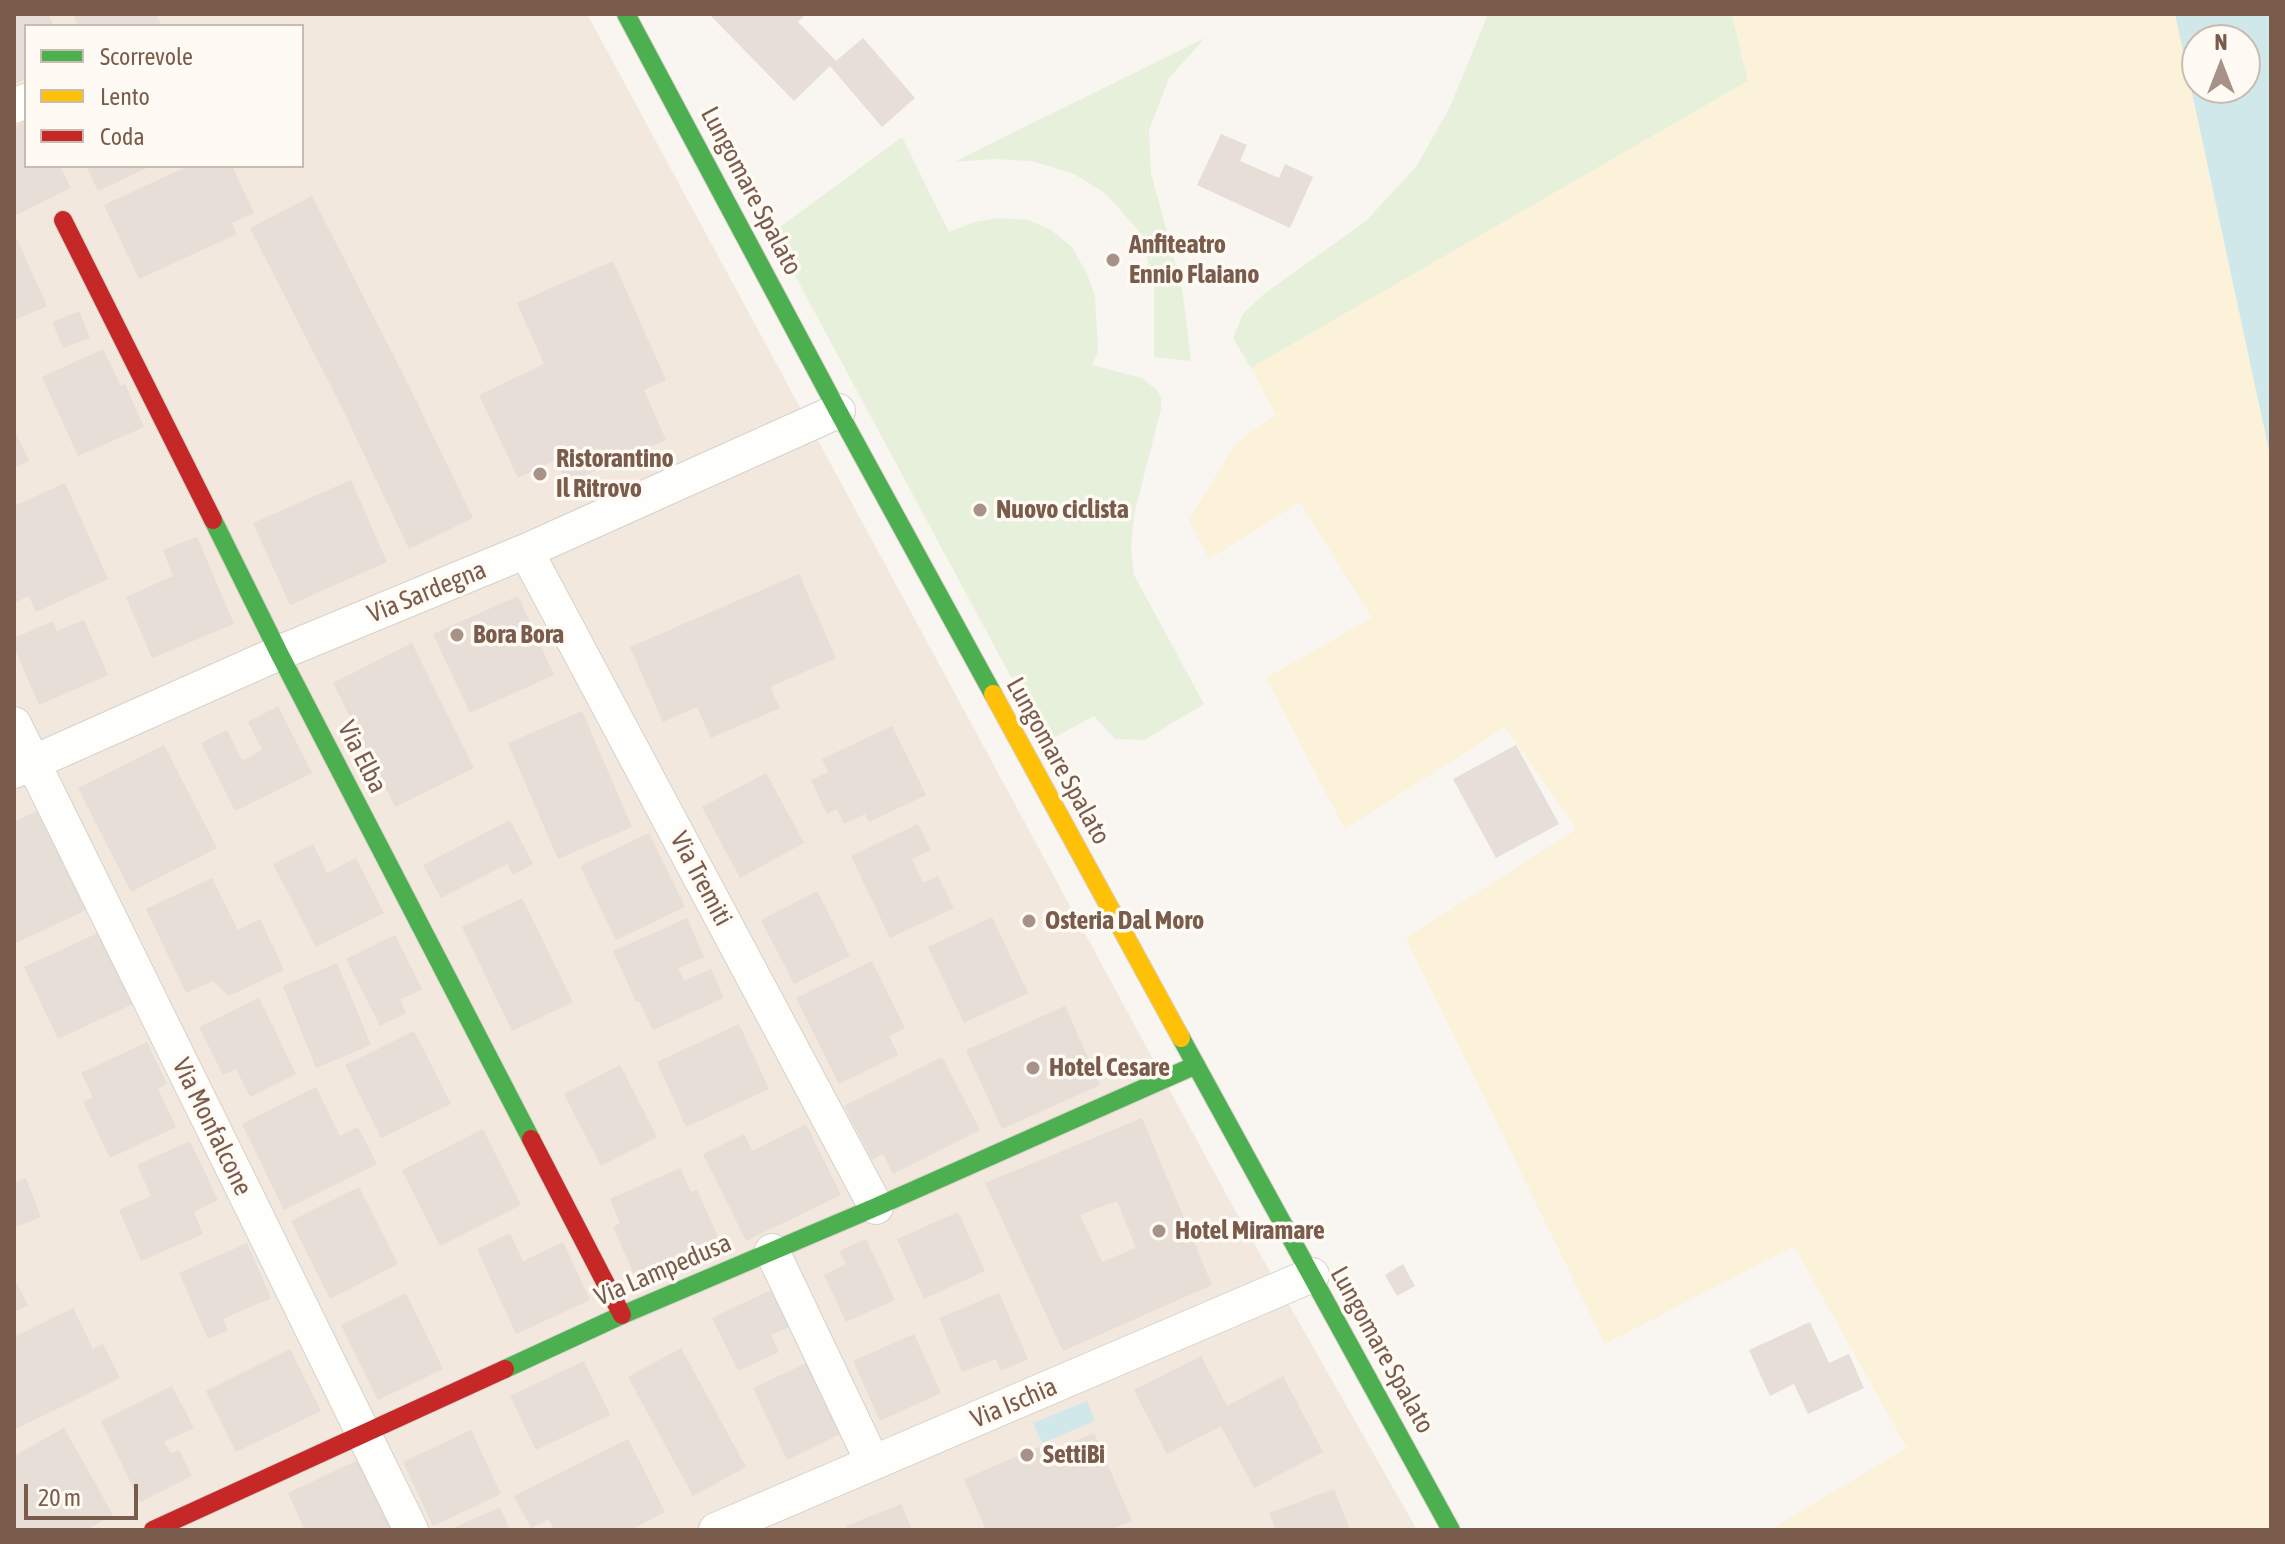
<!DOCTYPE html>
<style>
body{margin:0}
#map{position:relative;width:2285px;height:1544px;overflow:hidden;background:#f9f5f0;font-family:"Asap Condensed",sans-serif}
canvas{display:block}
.frame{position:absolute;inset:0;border:16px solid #7a5c4d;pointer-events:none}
.legend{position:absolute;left:24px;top:24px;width:280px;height:144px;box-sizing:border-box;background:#fffaf3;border:2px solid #cabbb1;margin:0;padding:10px 14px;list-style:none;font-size:24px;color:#7a5c4d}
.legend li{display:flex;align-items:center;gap:16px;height:40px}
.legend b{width:40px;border:2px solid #cabbb1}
.north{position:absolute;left:2181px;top:24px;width:80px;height:80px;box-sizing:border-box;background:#fffaf3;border:2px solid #cabbb1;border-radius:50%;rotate:0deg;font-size:22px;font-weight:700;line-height:32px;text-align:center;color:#7a5c4d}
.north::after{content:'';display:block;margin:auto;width:28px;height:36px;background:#a69286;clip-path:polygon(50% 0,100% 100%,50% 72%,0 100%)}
.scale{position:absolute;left:24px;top:1484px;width:114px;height:36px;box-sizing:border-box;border:4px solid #7a5c4d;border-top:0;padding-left:10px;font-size:24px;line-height:28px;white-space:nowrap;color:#7a5c4d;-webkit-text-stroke:6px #fffaf3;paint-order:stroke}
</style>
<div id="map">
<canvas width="2285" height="1544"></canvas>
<div class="frame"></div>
<ul class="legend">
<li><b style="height:10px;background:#4caf50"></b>Scorrevole</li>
<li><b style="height:10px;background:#ffc107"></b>Lento</li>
<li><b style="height:10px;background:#c62828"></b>Coda</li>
</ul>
<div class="north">N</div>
<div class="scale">20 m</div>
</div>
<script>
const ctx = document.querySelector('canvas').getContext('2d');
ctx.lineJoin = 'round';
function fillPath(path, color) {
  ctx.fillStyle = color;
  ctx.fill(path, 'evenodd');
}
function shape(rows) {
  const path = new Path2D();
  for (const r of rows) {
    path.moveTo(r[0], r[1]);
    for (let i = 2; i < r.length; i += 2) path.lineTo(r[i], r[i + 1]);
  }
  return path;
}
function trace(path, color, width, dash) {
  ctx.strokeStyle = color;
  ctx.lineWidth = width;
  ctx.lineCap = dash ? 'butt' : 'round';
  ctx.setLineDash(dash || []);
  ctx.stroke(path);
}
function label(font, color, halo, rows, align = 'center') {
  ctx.font = font + ' "Asap Condensed",sans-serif';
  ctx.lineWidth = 7;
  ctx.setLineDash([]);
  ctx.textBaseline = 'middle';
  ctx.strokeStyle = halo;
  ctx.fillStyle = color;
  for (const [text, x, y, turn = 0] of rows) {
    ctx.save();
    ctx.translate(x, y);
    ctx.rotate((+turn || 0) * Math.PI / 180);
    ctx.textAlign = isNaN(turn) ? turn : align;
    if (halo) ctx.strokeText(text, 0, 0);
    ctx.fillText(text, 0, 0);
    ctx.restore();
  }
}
fillPath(shape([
 [14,14,587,14,1226,1194,1417,1530,14,1530],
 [26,26,302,26,302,166,26,166]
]), '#f2e8de');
fillPath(shape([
 [1488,14,1732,14,1748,81,1251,368,1233,338,1243,314,1264,294,1366,221,1416,167,1450,107],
 [1205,38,1169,78,1149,130,1151,173,1182,289,1191,361,1154,357,1154,280,1138,230,1105,193,1074,174,1032,161,995,159,954,162],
 [902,137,949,232,974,222,999,218,1028,220,1051,230,1072,247,1087,274,1095,296,1098,351,1092,365,1142,378,1158,391,1161,399,1161,409,1134,515,1131,547,1134,575,1204,704,1144,740,1115,739,1094,716,1046,742,772,233]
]), '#e7f0db');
fillPath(shape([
 [1732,14,2175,14,2271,460,2271,1530,1769,1530,1907,1448,1794,1246,1605,1344,1406,938,1577,829,1505,727,1345,829,1266,678,1372,618,1300,502,1209,559,1189,520,1236,443,1276,415,1251,368,1748,81]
]), '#fbf2d9');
fillPath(shape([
 [2175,14,2271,14,2271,460],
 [2197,40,2245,40,2245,88,2197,88],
 [1087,1401,1095,1421,1042,1443,1033,1423]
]), '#d0e8ea');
fillPath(shape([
 [14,14,48,14,54,26,26,26,26,79,14,84],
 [73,14,156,14,162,26,78,26],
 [709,14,806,14,798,22,836,61,863,38,915,98,882,127,830,66,794,101],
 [26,121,26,166,60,166,71,188,14,216,14,127],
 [1221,134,1247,145,1240,161,1279,178,1285,164,1313,177,1290,228,1197,185],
 [86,166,151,166,98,191],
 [188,166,232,166,254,213,232,223,237,234,139,279,104,205],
 [312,196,406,380,473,518,409,549,343,410,250,228],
 [17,239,47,306,14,320,14,240],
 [613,261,666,380,644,390,666,440,567,483,556,460,518,478,479,395,544,364,517,303],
 [79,311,90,338,63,348,52,322],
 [103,349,121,386,125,384,144,427,78,456,42,377],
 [14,429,29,461,14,468],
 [351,480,387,562,290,605,253,523],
 [65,483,108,579,36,612,29,596,14,603,14,506],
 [197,537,234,624,152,658,126,597,173,576,163,550],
 [799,574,836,658,770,687,780,708,711,738,697,707,663,722,630,647],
 [518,596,554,675,470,713,433,634],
 [84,620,108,675,39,705,14,647,14,638,53,621,57,631],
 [412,643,474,768,395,807,333,683],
 [278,706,312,773,235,811,201,743,227,730,242,761,262,750,248,722],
 [582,711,632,827,558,859,508,743],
 [892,726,926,795,869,822,865,814,844,824,837,809,827,814,811,780,828,772,822,759],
 [164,745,217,848,131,892,78,788],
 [1516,745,1559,824,1496,858,1453,779],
 [766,773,804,843,740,878,702,807],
 [47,806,95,906,14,944,14,822],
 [510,820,533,864,513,875,507,864,441,898,423,865],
 [918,824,931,850,912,859,923,883,938,876,954,908,890,938,851,856],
 [649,833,685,907,616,940,580,866],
 [313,844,327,873,356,858,384,913,316,947,273,864],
 [212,878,238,930,260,919,284,970,229,996,213,981,186,993,146,909],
 [817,891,850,956,794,984,761,920],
 [522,898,573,1002,512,1031,462,927],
 [992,917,1028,993,964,1023,928,947],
 [687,918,704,957,678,968,684,981,711,969,724,998,653,1030,639,1001,636,1002,613,951],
 [100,932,133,1004,58,1039,24,967],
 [395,935,422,989,400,1000,406,1013,380,1026,346,959],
 [872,961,905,1028,889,1036,898,1055,839,1084,796,998],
 [337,963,371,1045,316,1068,283,986],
 [259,998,296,1074,250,1097,236,1069,223,1075,199,1027],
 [1065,1006,1100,1085,1002,1129,966,1050],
 [739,1024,769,1089,686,1127,657,1062],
 [414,1031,451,1104,381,1138,345,1065],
 [147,1042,167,1084,158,1089,176,1127,110,1158,83,1102,93,1097,81,1073],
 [942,1057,980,1130,893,1174,883,1154,872,1160,844,1106],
 [620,1065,657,1137,601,1166,564,1094],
 [316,1087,340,1136,358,1127,377,1164,284,1210,242,1124],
 [1142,1118,1212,1285,1063,1351,985,1183],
 [1117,1201,1136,1248,1102,1262,1080,1215],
 [806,1124,841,1195,746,1241,703,1154,744,1134,752,1151],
 [483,1129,521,1205,440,1246,402,1170],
 [190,1141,218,1200,194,1212,203,1234,141,1261,119,1210,151,1196,137,1165],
 [680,1168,691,1192,697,1190,724,1250,640,1287,613,1227,620,1223,610,1199],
 [26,1178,41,1217,14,1228,14,1183],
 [359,1187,398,1264,330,1299,291,1221],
 [958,1212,985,1271,924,1299,897,1239],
 [510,1233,523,1261,563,1242,590,1300,516,1334,477,1249],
 [866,1239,895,1300,846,1322,824,1275,846,1264,839,1251],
 [247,1243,271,1298,223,1319,228,1330,208,1339,179,1273],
 [1403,1264,1415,1286,1397,1296,1385,1275],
 [14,1278,28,1305,14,1312],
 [781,1285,800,1322,771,1335,779,1352,738,1371,712,1318],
 [406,1293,443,1369,378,1400,341,1325],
 [999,1293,1028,1359,1001,1371,996,1359,962,1372,939,1318],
 [73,1308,93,1349,103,1344,120,1378,14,1430,14,1337],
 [1810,1322,1829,1363,1849,1354,1864,1388,1808,1414,1794,1384,1770,1396,1749,1350],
 [914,1334,941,1393,880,1421,853,1361],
 [681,1348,746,1467,693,1496,628,1377],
 [290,1349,321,1411,236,1452,206,1391],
 [1201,1356,1227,1406,1283,1376,1323,1452,1254,1488,1221,1426,1167,1454,1134,1390],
 [815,1359,849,1430,787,1460,753,1388],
 [584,1361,610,1415,536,1450,510,1396],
 [172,1386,194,1428,164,1442,171,1453,179,1450,192,1476,140,1502,101,1421],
 [64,1428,113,1515,86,1530,16,1530,14,1526,14,1456],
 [471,1430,501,1494,433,1526,403,1462],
 [1094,1433,1132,1521,1110,1530,986,1530,964,1479,1048,1443,1051,1452],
 [628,1439,665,1512,631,1530,554,1530,549,1519,531,1528,514,1496],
 [358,1460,392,1530,305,1530,288,1493],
 [1334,1489,1350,1530,1276,1530,1269,1513],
 [901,1504,912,1530,848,1530,846,1526],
 [500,1507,510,1530,449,1530]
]), '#e6ded7');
const street = shape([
 [14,106,26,101],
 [526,551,876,1207],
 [14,724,411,1530],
 [14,771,279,653,526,551,838,411],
 [772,1251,873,1463],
 [716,1530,1312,1275]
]);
const fast = shape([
 [626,14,838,411,993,694],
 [213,520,279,653,531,1139],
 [1181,1038,1451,1530],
 [505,1369,622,1315,876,1207,1196,1065]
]);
const slow = shape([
 [993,694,1181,1038]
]);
const jam = shape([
 [63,220,213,520],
 [531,1139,622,1315],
 [153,1530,505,1369]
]);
trace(street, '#d7d1cb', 36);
trace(fast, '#d9d2cb', 20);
trace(slow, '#d9d2cb', 20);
trace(jam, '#d9d2cb', 20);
trace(street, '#fefefd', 34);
trace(fast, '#4caf50', 18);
trace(slow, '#ffc107', 18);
trace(jam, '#c62828', 18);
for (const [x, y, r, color] of [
 [1113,260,8,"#a69286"],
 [540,474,8,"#a69286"],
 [980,510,8,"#a69286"],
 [457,635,8,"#a69286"],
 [1029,921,8,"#a69286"],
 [1033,1068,8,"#a69286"],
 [1159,1231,8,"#a69286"],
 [1027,1455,8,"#a69286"]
]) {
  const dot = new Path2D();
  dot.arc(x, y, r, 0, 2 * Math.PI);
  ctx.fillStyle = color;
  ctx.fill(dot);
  trace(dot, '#fffaf3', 3);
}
label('26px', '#7a5c4d', '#fffaf3', [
 ["Lungomare Spalato",751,191,62],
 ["Via Sardegna",427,592,-22],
 ["Via Elba",362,757,63],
 ["Lungomare Spalato",1058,761,61],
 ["Via Tremiti",701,879,62],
 ["Via Monfalcone",212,1127,64],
 ["Via Lampedusa",663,1270,-23],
 ["Lungomare Spalato",1382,1350,61],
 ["Via Ischia",1014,1403,-23]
]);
label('bold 26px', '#7a5c4d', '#fffaf3', [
 ["Anfiteatro",1129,245],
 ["Ennio Flaiano",1129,275],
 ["Ristorantino",556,459],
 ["Il Ritrovo",556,489],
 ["Nuovo ciclista",996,510],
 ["Bora Bora",473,635],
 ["Osteria Dal Moro",1045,921],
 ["Hotel Cesare",1049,1068],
 ["Hotel Miramare",1175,1231],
 ["SettiBi",1043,1455]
], 'left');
</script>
